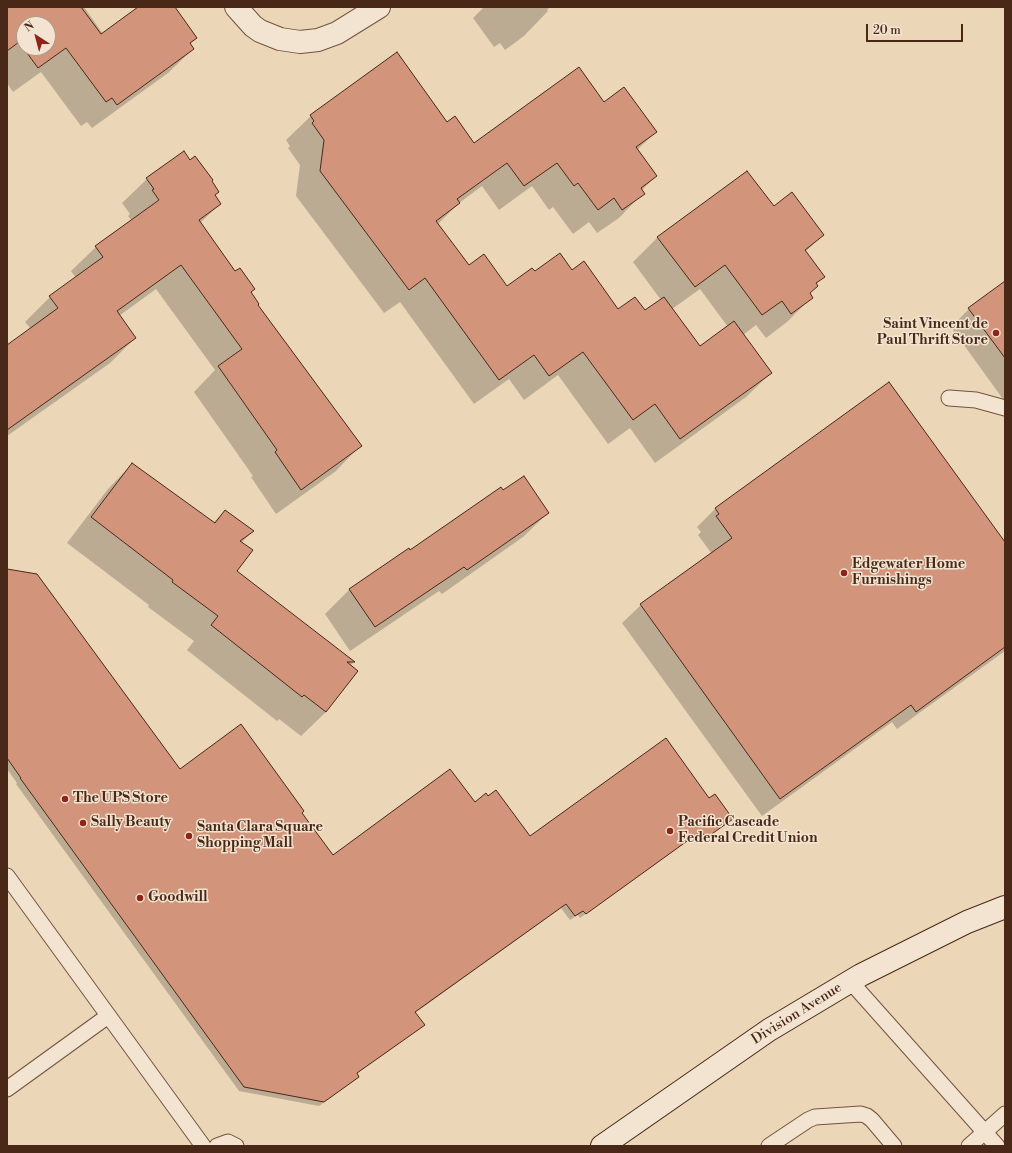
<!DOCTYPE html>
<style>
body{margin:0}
#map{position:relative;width:1012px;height:1153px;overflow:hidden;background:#ebd6b8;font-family:"Libre Bodoni",serif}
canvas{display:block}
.frame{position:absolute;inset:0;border:8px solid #4a2817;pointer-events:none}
.north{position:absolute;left:16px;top:16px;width:40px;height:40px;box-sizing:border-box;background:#f2e4d1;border:1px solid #af9987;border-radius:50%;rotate:324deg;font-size:11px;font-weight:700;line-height:16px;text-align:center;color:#4a2817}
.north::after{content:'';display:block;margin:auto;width:14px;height:18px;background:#8f2418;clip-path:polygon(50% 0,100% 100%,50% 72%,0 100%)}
.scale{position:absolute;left:866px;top:24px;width:97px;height:18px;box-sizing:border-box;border:2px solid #4a2817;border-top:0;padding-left:5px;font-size:12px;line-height:14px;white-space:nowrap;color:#4a2817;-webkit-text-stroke:3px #f2e4d1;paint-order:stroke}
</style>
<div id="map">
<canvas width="1012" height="1153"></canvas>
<div class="frame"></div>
<div class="north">N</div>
<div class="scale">20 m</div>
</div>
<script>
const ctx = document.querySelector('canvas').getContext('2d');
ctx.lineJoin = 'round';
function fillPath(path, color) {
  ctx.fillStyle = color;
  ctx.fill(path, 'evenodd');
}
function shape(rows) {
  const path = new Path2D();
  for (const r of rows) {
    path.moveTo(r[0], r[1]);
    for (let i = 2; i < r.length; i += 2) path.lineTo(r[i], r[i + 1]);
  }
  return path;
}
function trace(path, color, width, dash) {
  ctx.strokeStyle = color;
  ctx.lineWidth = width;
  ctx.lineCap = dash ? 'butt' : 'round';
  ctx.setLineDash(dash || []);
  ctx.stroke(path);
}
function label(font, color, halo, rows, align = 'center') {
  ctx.font = font + ' "Libre Bodoni",serif';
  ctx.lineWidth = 3;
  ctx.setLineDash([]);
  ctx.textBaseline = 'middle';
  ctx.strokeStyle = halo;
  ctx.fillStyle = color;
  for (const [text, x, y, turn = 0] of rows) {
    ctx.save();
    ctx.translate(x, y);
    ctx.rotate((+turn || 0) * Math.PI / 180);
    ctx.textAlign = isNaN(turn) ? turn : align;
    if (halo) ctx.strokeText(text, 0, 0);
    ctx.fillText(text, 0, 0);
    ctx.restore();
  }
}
fillPath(shape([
 [7,7,84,7,103,34,140,7,174,7,196,38,190,44,193,49,168,73,92,128,87,122,81,126,41,72,13,92,7,83],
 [24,24,48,24,48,48,24,48],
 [484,7,550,7,547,10,548,11,524,36,505,50,500,43,494,47,473,18],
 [604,103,656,132,637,150,656,176,641,191,643,193,619,218,597,233,589,222,573,234,553,207,549,210,532,186,499,210,482,186,459,203,437,225,469,267,507,288,535,273,572,271,618,310,645,312,661,300,633,262,658,237,773,207,823,235,805,252,823,276,809,294,812,297,787,322,766,338,756,325,743,335,771,373,746,397,655,463,630,428,608,444,558,375,524,400,509,379,474,404,400,302,384,313,296,196,300,165,288,148,290,146,286,140,311,116,446,123,474,144],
 [700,289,728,327,700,347,672,309],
 [147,179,214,196,220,204,200,223,250,292,256,305,360,446,336,471,276,514,251,477,253,476,194,392,215,370,156,289,119,316,135,338,110,363,7,436,7,347,31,329,25,322,50,297,76,278,71,271,96,247,132,221,128,216,130,214,122,203],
 [1005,283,1005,402,951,327,969,309],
 [132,464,213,523,225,511,252,532,241,543,235,571,354,662,350,666,326,712,301,736,279,719,277,721,187,650,194,641,148,607,149,605,67,543,108,489],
 [503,492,548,513,523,537,442,594,439,591,350,651,325,614,350,589],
 [716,508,1005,543,1005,651,897,729,892,722,762,816,622,623,641,605,712,554,698,535,701,532,697,527],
 [7,570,179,770,301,813,333,856,474,803,530,838,709,800,731,819,701,842,696,835,580,918,578,915,570,920,561,908,415,1013,419,1029,356,1074,358,1077,353,1081,319,1106,239,1091,16,784,17,783,7,769]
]), '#0003');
const building = shape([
 [7,7,81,7,101,34,138,7,175,7,197,38,190,43,194,49,117,105,112,98,106,102,66,48,38,68,19,42,7,51,7,7],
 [24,24,48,24,48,48,24,48,24,24],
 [397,52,447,122,455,116,474,143,579,67,604,102,624,87,657,132,636,147,657,176,641,188,645,194,622,210,614,198,598,210,578,183,574,186,557,163,524,186,507,163,457,199,460,203,436,221,469,265,484,254,507,286,532,268,535,271,560,253,572,270,584,261,618,309,635,297,645,310,664,297,700,346,734,321,772,373,680,439,655,404,633,420,583,352,549,376,534,355,499,380,425,278,409,290,320,171,324,140,312,123,314,121,310,115,397,52],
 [184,151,190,160,195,156,213,180,212,181,219,192,215,195,221,204,199,220,235,271,240,268,255,289,251,292,259,304,258,305,362,446,301,490,275,452,277,450,218,366,242,349,181,265,117,311,136,338,7,430,7,345,58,308,49,296,103,257,95,246,159,200,152,190,154,189,146,178,184,151],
 [747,171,774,206,792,192,824,235,805,250,825,277,816,283,818,286,810,293,813,298,791,314,782,301,762,315,725,265,695,287,657,237,747,171],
 [1005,281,1005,358,968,308,1005,281],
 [889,382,1005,542,1005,647,916,712,911,705,780,799,640,604,732,538,716,516,719,514,715,508,889,382],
 [132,463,215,523,225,510,254,531,240,541,253,550,237,571,355,662,347,662,358,671,326,712,304,695,302,697,211,625,218,616,172,582,173,580,91,517,132,463],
 [524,476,549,513,467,570,464,567,375,627,349,589,409,548,410,550,501,487,503,490,524,476],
 [7,569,37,574,180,769,241,724,304,811,302,813,333,855,450,769,475,802,486,793,488,796,496,790,530,836,666,738,709,798,715,794,733,819,706,838,701,831,586,914,583,911,575,916,566,904,415,1012,425,1025,357,1073,359,1077,324,1102,244,1087,20,778,21,778,7,758,7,569]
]);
fillPath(building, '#d2947a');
trace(building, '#4a2817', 1);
const lane = shape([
 [949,398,976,400,1005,408],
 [7,876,203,1146],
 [850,981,997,1146],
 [7,1089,108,1016],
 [217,1146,228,1142,236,1146],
 [769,1146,808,1120,815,1117,861,1114,867,1116,872,1120,894,1146],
 [969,1146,1005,1114]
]);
const street = shape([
 [236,7,253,26,260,31,280,39,300,42,318,40,337,33,379,7]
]);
const secondary = shape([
 [602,1146,769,1030,861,975,967,922,1005,907]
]);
trace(lane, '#72543f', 17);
trace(street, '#72543f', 24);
trace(secondary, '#4a2817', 24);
trace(lane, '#f2e4d1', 15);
trace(street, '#f2e4d1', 22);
trace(secondary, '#f2e4d1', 22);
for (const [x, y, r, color] of [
 [996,333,4,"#8f2418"],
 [844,573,4,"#8f2418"],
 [65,799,4,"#8f2418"],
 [83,823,4,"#8f2418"],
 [670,831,4,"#8f2418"],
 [189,836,4,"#8f2418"],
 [140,898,4,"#8f2418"]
]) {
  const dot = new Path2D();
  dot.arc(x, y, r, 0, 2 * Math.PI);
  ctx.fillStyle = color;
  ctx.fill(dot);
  trace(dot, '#f2e4d1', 1.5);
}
label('bold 14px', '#4a2817', '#f2e4d1', [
 ["Saint Vincent de",988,325,"right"],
 ["Paul Thrift Store",988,341,"right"],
 ["Edgewater Home",852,565],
 ["Furnishings",852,581],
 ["The UPS Store",73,799],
 ["Sally Beauty",91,823],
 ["Pacific Cascade",678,823],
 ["Federal Credit Union",678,839],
 ["Santa Clara Square",197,828],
 ["Shopping Mall",197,844],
 ["Goodwill",148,898]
], 'left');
label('14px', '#4a2817', '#f2e4d1', [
 ["Division Avenue",797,1014,-32]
]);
</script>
